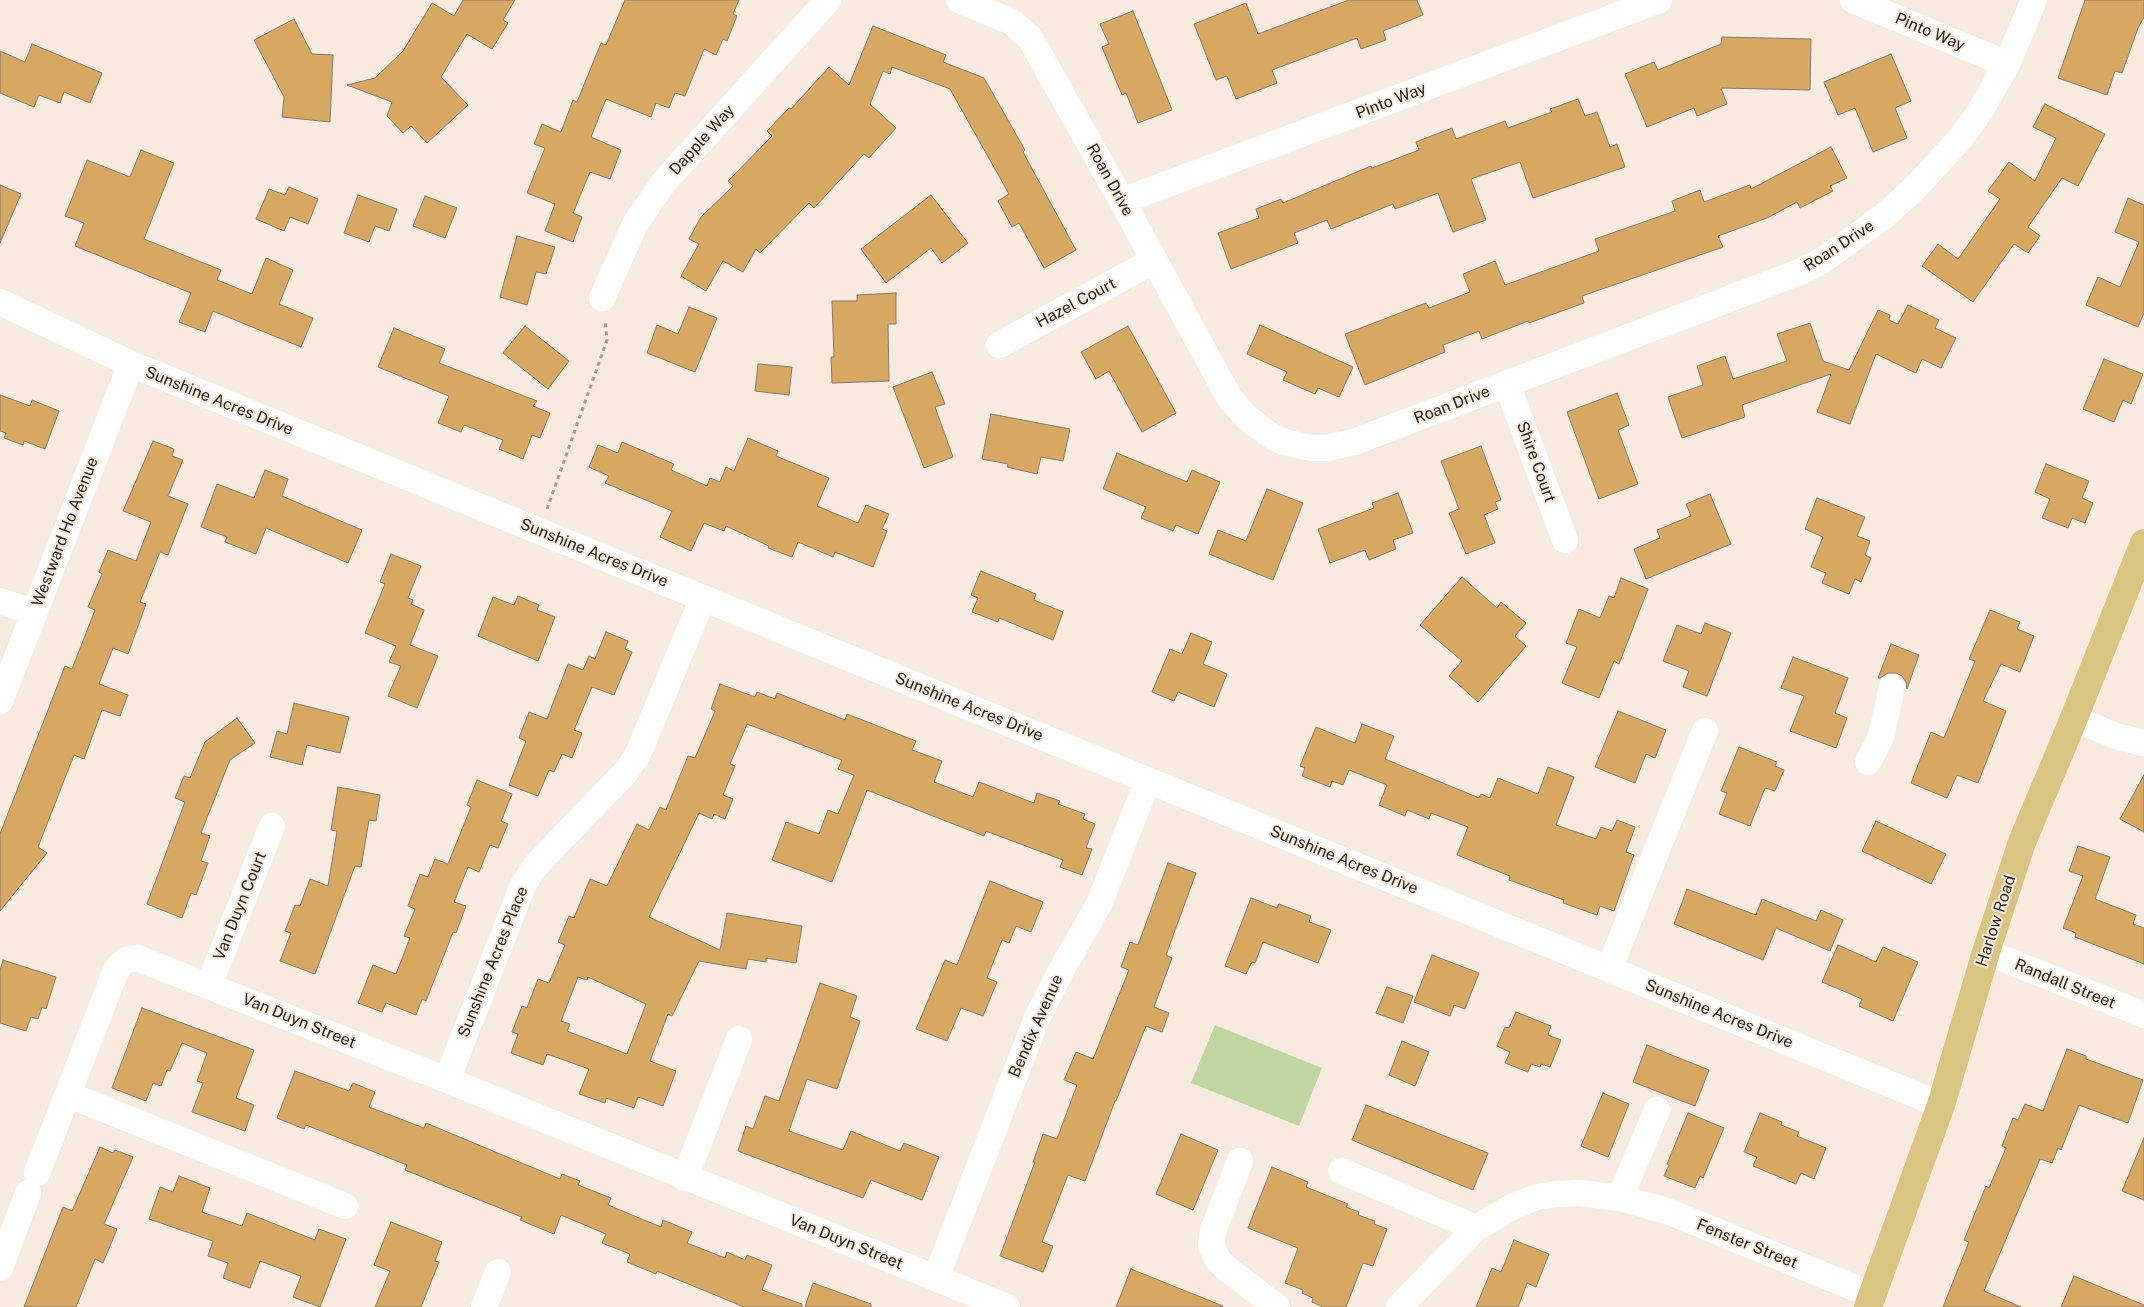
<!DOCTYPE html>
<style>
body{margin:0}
canvas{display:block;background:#f7eade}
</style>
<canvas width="2144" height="1307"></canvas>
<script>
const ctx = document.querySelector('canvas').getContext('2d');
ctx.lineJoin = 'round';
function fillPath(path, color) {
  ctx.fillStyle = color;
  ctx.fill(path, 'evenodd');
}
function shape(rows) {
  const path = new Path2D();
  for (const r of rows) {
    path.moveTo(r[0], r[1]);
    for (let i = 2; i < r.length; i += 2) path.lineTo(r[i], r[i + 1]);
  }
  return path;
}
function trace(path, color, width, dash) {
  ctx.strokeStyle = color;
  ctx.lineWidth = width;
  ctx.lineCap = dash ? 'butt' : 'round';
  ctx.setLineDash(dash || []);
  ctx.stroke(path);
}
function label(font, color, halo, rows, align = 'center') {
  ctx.font = font + ' "Public Sans",sans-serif';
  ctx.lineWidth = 4;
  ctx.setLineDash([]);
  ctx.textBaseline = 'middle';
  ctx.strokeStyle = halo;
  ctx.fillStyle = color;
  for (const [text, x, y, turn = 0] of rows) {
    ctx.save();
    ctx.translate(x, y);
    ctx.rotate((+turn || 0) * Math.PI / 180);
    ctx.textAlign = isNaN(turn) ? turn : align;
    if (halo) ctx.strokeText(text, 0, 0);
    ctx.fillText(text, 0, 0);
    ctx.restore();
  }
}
fillPath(shape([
 [1215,1025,1322,1068,1299,1126,1191,1083]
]), '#c0d6a1');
const building = shape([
 [463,0,515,0,503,20,508,23,492,49,467,34,441,77,468,105,427,143,411,126,403,133,387,116,392,102,347,85,375,78,403,51,432,3,454,16,463,0],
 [625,0,739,0,733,14,737,16,727,41,723,39,716,55,704,49,685,96,675,93,669,108,656,103,651,117,606,99,591,137,621,150,610,179,590,172,573,213,582,217,573,242,545,231,555,204,527,193,545,148,534,144,542,124,561,132,573,100,577,102,601,43,606,45,625,0],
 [1349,0,1417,0,1423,15,1383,31,1386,40,1361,49,1357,38,1272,70,1277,83,1236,99,1227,76,1216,80,1194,24,1246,3,1258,34,1349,0],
 [2085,0,2144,0,2144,17,2138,28,2122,73,2115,71,2107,95,2058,78,2085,0],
 [1133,11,1172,110,1138,123,1126,93,1122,95,1102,47,1109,44,1100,24,1133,11],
 [294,19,312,54,333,55,330,122,282,117,284,97,254,40,294,19],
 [873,26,946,55,943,62,984,78,1025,150,1023,152,1076,250,1044,268,1019,223,1012,227,998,201,1009,194,950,89,892,67,890,74,883,71,870,104,896,128,869,158,864,154,814,208,809,203,760,253,756,249,743,272,723,261,706,291,681,276,699,244,689,239,701,217,733,186,728,181,772,136,767,131,789,108,791,109,829,67,849,85,873,26],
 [1722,37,1811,39,1810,90,1721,88,1727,104,1697,116,1694,108,1647,127,1625,74,1654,62,1658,70,1721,44,1722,37],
 [32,44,102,73,90,103,64,92,60,103,39,95,34,107,0,93,0,51,25,62,32,44],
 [1891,54,1911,101,1895,108,1907,138,1873,152,1855,108,1838,115,1824,82,1891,54],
 [1578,99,1585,116,1597,112,1610,147,1617,144,1625,167,1533,198,1520,162,1471,179,1486,220,1453,232,1438,193,1395,209,1393,204,1331,229,1327,220,1294,233,1298,243,1231,269,1218,233,1259,218,1256,209,1281,199,1283,203,1371,166,1372,168,1419,150,1416,142,1452,128,1456,139,1505,121,1508,128,1552,112,1550,109,1578,99],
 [2045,104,2105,134,2078,186,2062,178,2028,227,2040,236,2028,253,2014,244,1973,302,1922,266,1938,244,1958,259,2000,199,1988,191,2009,162,2035,181,2056,138,2033,127,2045,104],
 [1831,147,1847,178,1830,186,1833,191,1800,208,1797,202,1767,218,1718,236,1723,247,1582,296,1584,303,1529,323,1528,321,1482,339,1479,331,1443,345,1445,352,1365,385,1345,334,1426,303,1429,308,1470,292,1463,274,1495,261,1505,285,1599,251,1595,239,1675,211,1672,201,1700,190,1704,202,1750,185,1751,189,1831,147],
 [141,150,174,163,144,239,221,270,217,280,252,294,266,258,293,270,279,304,313,318,301,347,213,311,205,332,179,322,191,293,75,246,84,223,65,216,87,160,130,177,141,150],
 [0,185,21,194,0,243,0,185],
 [289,187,318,199,308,224,290,217,284,231,256,219,269,189,285,195,289,187],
 [358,195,397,209,389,231,375,226,369,242,344,233,358,195],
 [931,195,968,243,942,263,931,248,886,283,861,249,931,195],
 [425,196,457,208,445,238,413,226,425,196],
 [2128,198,2144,205,2144,313,2138,327,2086,305,2098,277,2120,287,2139,242,2115,232,2128,198],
 [517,236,555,247,546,274,536,272,527,305,500,297,517,236],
 [896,293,896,324,888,324,889,381,832,383,831,357,834,357,832,301,857,301,857,295,896,293],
 [1908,305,1939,320,1935,328,1956,338,1941,368,1922,359,1916,373,1876,354,1850,424,1817,412,1831,374,1742,405,1745,417,1682,438,1668,397,1703,385,1697,366,1725,356,1733,379,1787,361,1777,334,1810,323,1823,361,1849,370,1878,310,1890,315,1889,320,1898,324,1908,305],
 [689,307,717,318,695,372,647,353,657,325,678,334,689,307],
 [1260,325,1353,367,1339,397,1318,388,1315,394,1283,380,1287,372,1247,354,1260,325],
 [525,326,569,361,548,389,503,353,525,326],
 [1128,326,1176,413,1142,432,1109,371,1096,379,1081,352,1128,326],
 [394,328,445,349,439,363,537,401,533,406,550,413,540,438,532,435,523,459,499,449,503,440,464,425,461,432,438,423,449,396,378,367,394,328],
 [2104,359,2143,374,2131,404,2123,400,2114,422,2083,409,2104,359],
 [758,364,792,367,789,395,755,391,758,364],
 [932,372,945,404,935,407,953,457,924,468,893,387,932,372],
 [1617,393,1629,425,1618,430,1638,484,1599,499,1567,412,1617,393],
 [0,395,30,406,32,400,59,411,45,449,24,441,23,445,4,438,6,433,0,431,0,395],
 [991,414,1070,429,1063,461,1041,457,1037,474,1007,467,1008,464,982,459,991,414],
 [748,438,778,451,776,456,829,478,817,506,858,523,866,505,889,514,882,529,887,531,873,567,835,552,833,557,798,542,792,557,768,548,769,546,726,526,724,531,704,523,691,551,660,537,672,511,605,483,609,476,589,467,598,445,618,453,622,442,674,464,671,470,707,486,710,478,720,482,726,467,734,471,748,438],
 [153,441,174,449,172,456,183,460,168,496,188,504,168,555,160,552,140,602,146,604,128,654,113,648,99,684,128,695,120,716,102,710,84,759,74,755,38,847,47,853,0,911,0,834,65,666,72,669,95,610,88,607,102,574,99,572,108,550,136,561,151,522,123,511,153,441],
 [1481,446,1501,500,1495,502,1498,509,1484,515,1495,543,1466,554,1449,513,1459,509,1441,461,1481,446],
 [1117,453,1187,482,1192,470,1220,482,1198,534,1176,525,1173,531,1141,518,1146,507,1103,489,1117,453],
 [2046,464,2089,481,2082,498,2093,503,2085,523,2072,518,2068,528,2042,518,2050,499,2035,492,2046,464],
 [265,470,288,479,282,496,362,530,348,563,266,528,256,554,225,542,227,537,201,527,217,484,254,498,265,470],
 [1267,489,1303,503,1273,580,1209,554,1218,530,1246,541,1267,489],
 [1398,493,1413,533,1393,540,1396,549,1369,560,1365,550,1330,563,1318,529,1374,508,1372,503,1398,493],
 [1710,494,1731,544,1646,579,1634,549,1660,538,1657,530,1691,516,1686,504,1710,494],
 [1817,498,1865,517,1857,536,1870,541,1865,555,1871,558,1861,582,1855,579,1849,594,1822,583,1826,573,1811,567,1823,537,1805,529,1817,498],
 [391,554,421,566,408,598,413,600,411,604,424,610,410,645,438,656,417,708,388,696,401,666,389,662,396,646,365,633,385,584,380,582,391,554],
 [981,571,1036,594,1034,600,1063,612,1053,640,999,618,998,622,972,612,978,598,971,595,981,571],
 [1462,577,1497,608,1501,602,1526,623,1515,636,1526,646,1478,702,1449,676,1462,661,1420,625,1462,577],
 [1621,578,1648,589,1619,664,1614,661,1599,698,1562,683,1577,647,1566,643,1579,609,1600,618,1609,596,1614,598,1621,578],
 [518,596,539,605,537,610,555,617,538,661,478,636,493,597,514,605,518,596],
 [1990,610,2020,622,2017,629,2034,636,2020,672,2001,664,1983,701,2006,711,1978,783,1957,775,1947,798,1911,783,1931,732,1944,738,1975,661,1969,659,1990,610],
 [1705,623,1731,633,1707,696,1683,687,1689,671,1663,661,1677,625,1701,634,1705,623],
 [606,632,628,641,625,649,632,652,614,695,592,687,574,730,582,733,572,758,562,754,554,772,549,770,538,796,509,785,526,741,519,738,529,712,547,719,568,664,583,670,589,656,595,659,606,632],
 [1191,633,1212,642,1203,664,1227,674,1214,707,1178,692,1174,701,1152,692,1170,649,1182,654,1191,633],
 [1891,644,1919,655,1907,689,1906,682,1902,676,1896,673,1888,673,1880,678,1878,678,1891,644],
 [1793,657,1848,678,1835,713,1847,718,1836,748,1790,731,1804,696,1781,688,1793,657],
 [720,684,755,697,757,692,775,699,777,693,845,720,847,714,916,741,912,750,942,761,934,782,973,797,979,782,1034,803,1037,793,1060,801,1058,804,1085,814,1083,819,1095,824,1086,848,1092,849,1082,875,1060,867,1063,860,986,831,984,836,867,790,832,882,772,860,786,822,819,834,828,810,838,814,854,775,838,769,842,760,747,724,730,764,735,766,723,795,733,799,725,819,714,814,712,819,699,813,649,917,720,950,727,913,802,926,796,963,766,958,766,962,748,959,746,969,699,961,672,1016,668,1014,650,1061,676,1071,663,1106,638,1097,634,1108,606,1098,605,1103,579,1094,589,1069,547,1054,543,1065,511,1053,518,1034,512,1032,522,1006,527,1008,538,979,549,983,565,945,558,942,569,916,574,918,590,879,607,886,637,824,649,830,660,807,666,810,688,756,695,758,715,711,711,709,720,684],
 [578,977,587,980,588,977,646,1004,627,1054,567,1031,570,1024,561,1021,578,977],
 [294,703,349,717,340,753,307,745,302,765,270,757,277,731,287,734,294,703],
 [1618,711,1666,730,1655,758,1646,754,1635,783,1595,767,1618,711],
 [237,718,255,743,230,760,201,833,210,836,201,861,208,863,196,895,191,893,182,918,147,904,185,802,175,798,184,776,190,778,205,742,237,718],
 [1362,724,1394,736,1385,759,1479,798,1481,794,1490,798,1498,778,1538,794,1548,767,1574,777,1556,825,1596,839,1601,827,1612,831,1617,820,1635,827,1626,852,1634,855,1614,911,1600,906,1597,915,1563,903,1564,900,1509,880,1510,876,1457,855,1468,827,1431,813,1429,819,1407,810,1405,816,1379,805,1387,785,1349,770,1343,785,1332,781,1330,787,1302,776,1305,768,1300,766,1316,727,1355,743,1362,724],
 [1739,747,1777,762,1775,766,1784,770,1775,791,1765,788,1750,826,1719,814,1727,793,1721,791,1739,747],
 [2144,775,2144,832,2120,819,2144,775],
 [477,780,512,794,501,821,508,824,498,848,490,845,479,872,468,867,454,902,466,906,456,933,453,932,426,1001,422,999,416,1015,386,1003,382,1012,358,1003,373,965,396,974,410,938,404,936,415,909,408,906,420,874,428,877,435,859,448,864,471,807,467,805,477,780],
 [338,787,380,795,376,821,369,820,361,867,355,866,315,974,280,961,291,933,285,931,295,905,300,906,310,879,328,886,337,831,331,830,338,787],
 [1876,821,1946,854,1931,884,1862,851,1876,821],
 [2078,846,2110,857,2095,899,2136,915,2133,924,2144,928,2144,964,2075,937,2076,933,2063,928,2083,876,2069,871,2078,846],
 [1168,863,1196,873,1166,955,1172,958,1154,1007,1169,1013,1162,1032,1146,1026,1116,1101,1115,1101,1085,1181,1068,1175,1042,1242,1053,1246,1043,1272,1000,1256,1035,1162,1033,1162,1043,1134,1057,1139,1077,1085,1064,1080,1076,1052,1093,1059,1129,970,1121,967,1130,942,1138,945,1168,863],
 [990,881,1043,902,1031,932,1016,926,1009,943,1002,940,987,978,997,982,983,1016,961,1008,947,1041,916,1029,945,960,957,965,990,881],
 [1687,889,1756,915,1762,899,1816,921,1821,910,1843,920,1830,951,1776,928,1763,960,1674,924,1687,889],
 [1251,898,1277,908,1279,904,1311,916,1309,922,1331,930,1318,963,1263,942,1255,963,1252,962,1246,974,1225,966,1251,898],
 [1838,945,1876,962,1883,947,1918,962,1893,1021,1859,1006,1862,999,1822,982,1838,945],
 [1432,955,1479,973,1465,1009,1454,1005,1450,1016,1414,1002,1432,955],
 [3,960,56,977,46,1009,42,1007,38,1019,31,1017,26,1031,0,1023,0,971,3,960],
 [820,983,857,996,850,1017,860,1021,837,1089,807,1079,789,1131,843,1150,851,1131,900,1151,904,1143,939,1157,922,1200,871,1180,863,1198,738,1151,746,1126,753,1129,765,1096,779,1101,820,983],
 [1387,987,1413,996,1403,1023,1376,1013,1387,987],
 [142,1008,254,1050,236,1098,254,1105,245,1131,192,1112,203,1083,197,1081,207,1053,182,1043,170,1071,167,1070,161,1086,153,1083,146,1101,112,1088,142,1008],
 [1516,1012,1551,1026,1548,1035,1561,1040,1550,1067,1541,1064,1540,1067,1531,1064,1528,1072,1505,1063,1510,1052,1497,1046,1505,1027,1509,1028,1516,1012],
 [1402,1041,1429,1052,1415,1086,1389,1075,1402,1041],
 [1647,1045,1709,1070,1695,1106,1633,1082,1647,1045],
 [2067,1049,2086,1056,2086,1059,2143,1080,2128,1123,2079,1105,2061,1150,2058,1148,2052,1163,2040,1159,1984,1291,2021,1307,1943,1307,1969,1242,1964,1240,1986,1186,1989,1188,2006,1148,2002,1146,2013,1118,2018,1120,2025,1104,2043,1111,2067,1049],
 [295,1071,349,1091,353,1083,375,1092,369,1107,424,1128,426,1123,560,1179,562,1174,580,1181,578,1185,611,1198,608,1205,661,1227,663,1220,692,1232,687,1243,725,1258,727,1252,745,1260,747,1255,772,1265,762,1290,802,1304,802,1307,744,1307,657,1271,656,1274,627,1262,630,1254,602,1243,606,1234,561,1215,554,1234,520,1220,522,1217,405,1170,407,1165,306,1125,304,1129,277,1118,295,1071],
 [1603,1093,1629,1104,1608,1157,1581,1146,1603,1093],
 [1366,1105,1488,1153,1473,1190,1352,1140,1366,1105],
 [1688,1113,1724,1128,1703,1178,1700,1176,1695,1188,1664,1176,1669,1165,1667,1164,1688,1113],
 [1760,1113,1782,1122,1781,1125,1799,1132,1797,1136,1826,1148,1814,1179,1801,1173,1796,1184,1753,1166,1757,1157,1744,1152,1760,1113],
 [1181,1134,1218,1150,1193,1210,1156,1194,1181,1134],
 [2144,1138,2144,1200,2122,1191,2144,1138],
 [100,1147,113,1153,115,1150,133,1157,104,1224,117,1229,103,1263,95,1259,76,1307,24,1307,63,1207,72,1211,100,1147],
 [1272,1167,1308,1182,1306,1187,1348,1204,1346,1207,1359,1212,1358,1215,1375,1221,1374,1224,1387,1229,1373,1266,1363,1263,1346,1307,1323,1307,1312,1302,1313,1298,1302,1293,1303,1290,1285,1283,1298,1248,1248,1228,1272,1167],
 [179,1176,210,1188,202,1212,242,1226,247,1213,315,1240,319,1229,346,1239,320,1307,293,1297,301,1276,260,1261,250,1288,223,1278,228,1263,208,1256,213,1241,149,1219,160,1187,173,1192,179,1176],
 [391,1222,442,1242,435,1261,439,1262,421,1307,375,1307,390,1271,374,1265,391,1222],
 [1514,1240,1549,1254,1536,1287,1527,1283,1518,1307,1476,1307,1492,1268,1501,1272,1514,1240],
 [1131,1269,1223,1306,1222,1307,1116,1307,1131,1269],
 [2074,1276,2144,1305,2144,1307,2061,1307,2074,1276],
 [813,1283,871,1304,871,1307,805,1307,813,1283]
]);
fillPath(building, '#d7a862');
trace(building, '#847a6e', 1);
trace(shape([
 [547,509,607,340,605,321]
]), '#a79d94', 3, [4, 4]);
trace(shape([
 [959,0,1012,22,1030,38,1122,201,1229,397,1247,418,1270,435,1283,442,1312,448,1327,448,1354,442,1802,271,1823,260,1884,216,1914,189,1960,139,1979,113,2007,64,2034,0],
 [1853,0,2007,64],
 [1122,201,1659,0],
 [602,298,635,224,664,182,828,0],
 [0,302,131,364,1941,1105],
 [999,345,1153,261],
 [1507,384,1565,540],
 [0,601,34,612],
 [0,701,131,364],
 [2074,719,2119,737,2144,743],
 [1868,762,1881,737,1892,687],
 [1986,952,2144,1015],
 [1609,969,1705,731],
 [209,985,272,826],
 [447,1080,523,885,537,864,625,773,638,754,703,598],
 [69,1095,345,1206],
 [1240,1161,1213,1231,1211,1245,1218,1260,1226,1268,1277,1307],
 [1341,1171,1476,1228],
 [37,1173,115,973,120,965,127,960,137,958,447,1080,1007,1307],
 [685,1178,739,1039],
 [1620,1198,1657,1110],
 [0,1268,28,1193],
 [936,1278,1037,1018,1062,969,1099,904,1148,780],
 [484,1307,498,1272],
 [1399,1307,1476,1228,1512,1207,1537,1197,1557,1194,1580,1193,1620,1198,1667,1211,1872,1295]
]), '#fff', 26);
trace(shape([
 [1868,1307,1941,1105,1986,952,2022,842,2070,728,2144,543]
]), '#dac481', 28);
label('16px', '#26221d', '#f7eade', [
 ["Pinto Way",1930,32,23],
 ["Pinto Way",1391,101,-21],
 ["Dapple Way",702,140,-48],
 ["Roan Drive",1110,180,61],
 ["Roan Drive",1839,246,-33],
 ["Hazel Court",1076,303,-28],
 ["Sunshine Acres Drive",219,401,22],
 ["Roan Drive",1452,405,-21],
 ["Shire Court",1536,462,70],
 ["Westward Ho Avenue",65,532,-69],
 ["Sunshine Acres Drive",594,553,22],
 ["Sunshine Acres Drive",969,707,22],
 ["Sunshine Acres Drive",1344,860,22],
 ["Van Duyn Court",240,906,-68],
 ["Harlow Road",1996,921,-72],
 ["Sunshine Acres Place",493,962,-68],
 ["Randall Street",2065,984,22],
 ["Sunshine Acres Drive",1719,1014,22],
 ["Van Duyn Street",299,1021,22],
 ["Bendix Avenue",1036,1026,-66],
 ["Van Duyn Street",846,1242,22],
 ["Fenster Street",1747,1244,22]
]);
</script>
